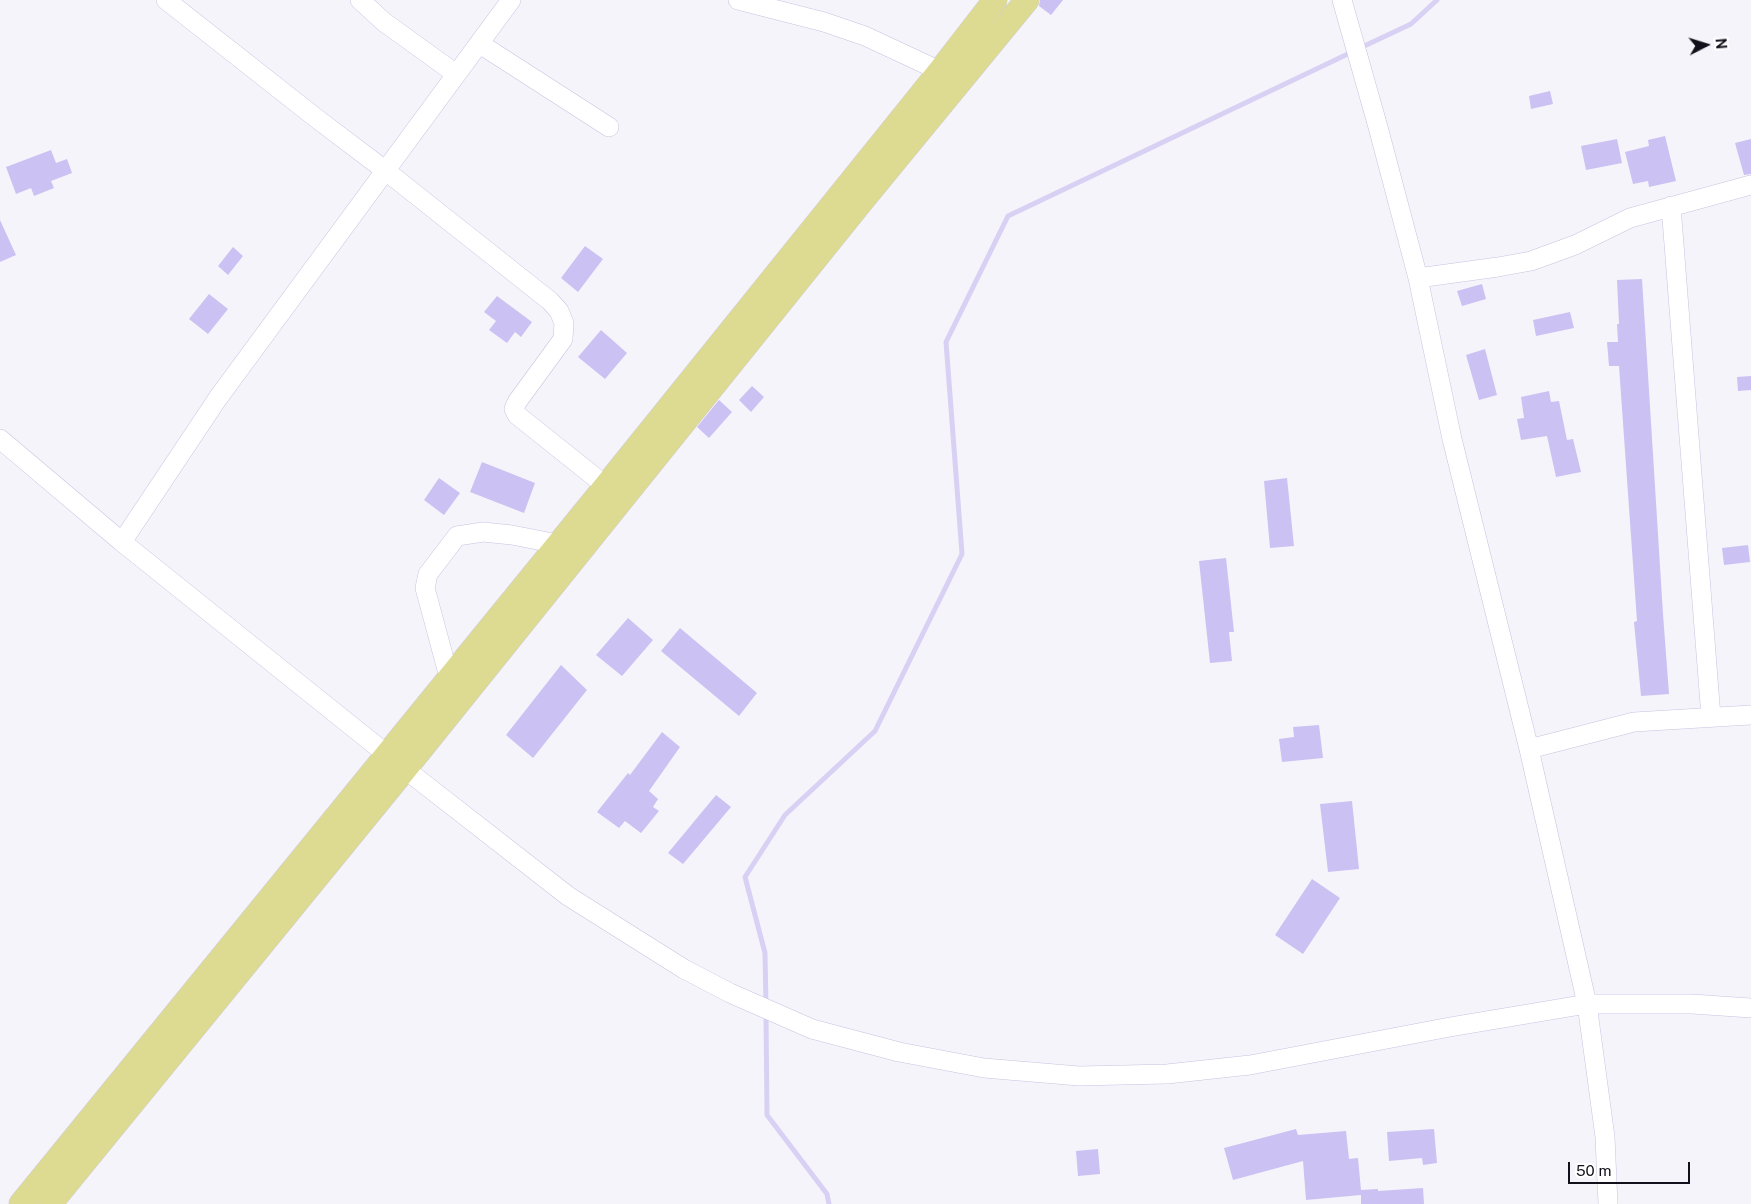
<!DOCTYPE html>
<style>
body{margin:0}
#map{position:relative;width:1751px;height:1204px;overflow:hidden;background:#f6f4fb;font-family:"Public Sans",sans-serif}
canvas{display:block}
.north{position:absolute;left:1681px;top:20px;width:50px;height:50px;-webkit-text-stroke:4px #fff;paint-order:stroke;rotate:85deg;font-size:14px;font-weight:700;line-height:20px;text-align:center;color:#12101a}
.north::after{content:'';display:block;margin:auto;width:18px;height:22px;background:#12101a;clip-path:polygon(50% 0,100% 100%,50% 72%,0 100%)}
.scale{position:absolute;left:1568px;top:1162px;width:122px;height:22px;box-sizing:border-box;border:2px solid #12101a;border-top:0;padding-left:6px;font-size:15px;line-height:18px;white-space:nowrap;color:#12101a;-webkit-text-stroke:4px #fff;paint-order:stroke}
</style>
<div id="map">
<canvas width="1751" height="1204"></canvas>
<div class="north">N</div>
<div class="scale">50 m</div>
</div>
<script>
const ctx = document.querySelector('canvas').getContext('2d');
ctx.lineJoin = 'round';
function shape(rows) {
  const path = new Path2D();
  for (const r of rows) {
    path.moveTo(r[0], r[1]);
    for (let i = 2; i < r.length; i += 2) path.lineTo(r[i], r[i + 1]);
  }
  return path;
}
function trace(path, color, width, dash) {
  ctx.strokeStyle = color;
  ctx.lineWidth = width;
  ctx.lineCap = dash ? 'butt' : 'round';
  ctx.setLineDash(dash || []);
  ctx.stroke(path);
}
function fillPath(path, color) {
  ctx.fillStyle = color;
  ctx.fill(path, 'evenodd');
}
trace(shape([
 [1360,48,1411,24,1437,0],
 [766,1005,765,953,745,877,785,815,875,731,962,554,946,342,1008,216,1352,52],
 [766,1014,767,1115,827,1194,829,1204]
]), '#d8d1f4', 5);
fillPath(shape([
 [1040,0,1063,0,1051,15,1039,6],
 [1550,91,1553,104,1531,109,1529,96],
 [1665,136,1676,181,1649,187,1648,181,1633,184,1625,152,1649,146,1648,140],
 [1617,139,1622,163,1586,170,1581,146],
 [1751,139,1751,174,1744,175,1735,143],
 [51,150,56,163,67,159,72,173,51,181,54,188,34,196,31,188,16,194,6,167],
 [0,220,16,255,0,262],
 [585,246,603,259,578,292,561,278],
 [233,247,243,256,228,275,218,266],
 [1642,279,1663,614,1669,694,1641,696,1634,622,1637,621,1619,366,1609,366,1607,342,1618,342,1617,324,1619,324,1617,280],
 [1482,284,1486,299,1462,306,1457,291],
 [209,294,228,309,208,334,189,319],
 [497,296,532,322,521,337,515,332,507,343,489,330,496,321,484,312],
 [1570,312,1574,328,1536,336,1533,320],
 [601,330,627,353,605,379,578,357],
 [1485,349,1497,395,1479,400,1466,355],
 [1751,376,1751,390,1738,391,1737,377],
 [752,386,764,397,751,412,739,400],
 [1549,391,1551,402,1559,401,1567,440,1573,439,1581,472,1556,477,1547,436,1521,440,1517,419,1524,418,1521,397],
 [719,400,732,412,709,438,697,427],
 [482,462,535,483,524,513,470,492],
 [439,478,460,493,444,515,424,500],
 [1287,478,1294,546,1270,548,1264,481],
 [1748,545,1750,562,1724,565,1722,548],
 [1226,558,1234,632,1229,632,1232,661,1210,663,1199,561],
 [628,618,653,640,622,676,596,655],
 [680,628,757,693,739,716,661,651],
 [561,665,587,690,533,758,506,735],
 [1319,725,1323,758,1282,762,1279,739,1294,737,1293,727],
 [662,732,680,747,649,791,658,799,653,807,659,811,641,833,625,821,619,828,597,812,628,773,630,775],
 [716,795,731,807,683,864,668,853],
 [1352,801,1359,869,1328,872,1320,804],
 [1312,879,1340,898,1303,954,1275,935],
 [1296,1129,1298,1135,1346,1131,1349,1159,1358,1158,1361,1190,1378,1189,1378,1191,1423,1188,1424,1204,1361,1204,1361,1195,1306,1200,1303,1161,1233,1180,1224,1148],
 [1434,1129,1437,1163,1423,1165,1422,1158,1389,1161,1387,1132],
 [1098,1149,1100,1174,1078,1176,1076,1151]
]), '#cbc1f3');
const minor = shape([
 [166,0,316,118,386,171,550,301,559,311,564,323,563,339,517,402,514,409,517,415,606,486],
 [360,0,384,22,456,74],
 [738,0,824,22,865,36,940,71],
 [1342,0,1378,127,1418,278,1452,439,1529,749,1587,1004,1605,1137,1608,1204],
 [480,44,609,127],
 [1671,206,1711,717],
 [1418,278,1498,267,1531,261,1575,245,1630,218,1751,185],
 [0,439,122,542,405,769,568,896,684,969,730,993,812,1029,899,1052,984,1068,1079,1076,1167,1074,1250,1065,1450,1027,1587,1004,1692,1004,1751,1008],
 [122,542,218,398,511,0],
 [449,677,425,588,428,574,457,536,483,532,512,535,558,544],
 [1529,749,1634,722,1751,715]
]);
const major = shape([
 [21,1204,606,486,940,71,995,0],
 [50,1204,405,769,862,201,1027,0]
]);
trace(minor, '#c8c2e0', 20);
trace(major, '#d0cfd1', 25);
trace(minor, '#fff', 19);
trace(major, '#dddb92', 24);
</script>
